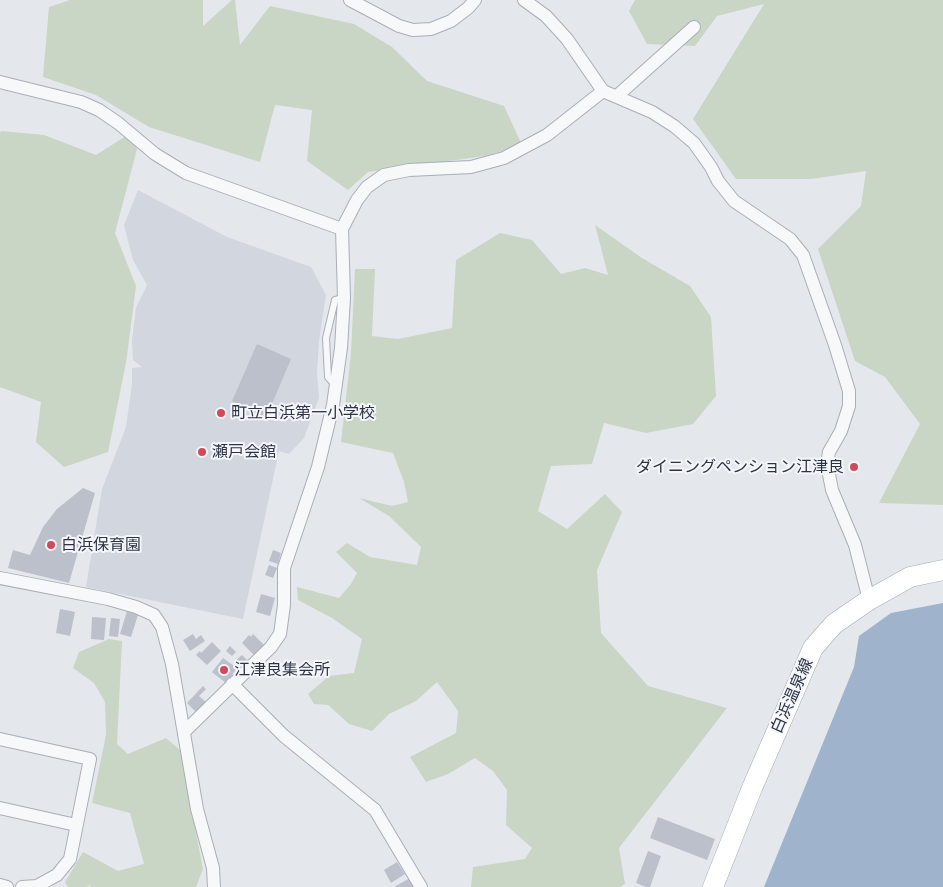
<!DOCTYPE html>
<meta charset="utf-8">
<style>
body{margin:0}
canvas{display:block;background:#e4e7ec}
</style>
<canvas width="943" height="887"></canvas>
<script>
const ctx = document.querySelector('canvas').getContext('2d');
ctx.lineJoin = 'round';
function fillPath(path, color) {
  ctx.fillStyle = color;
  ctx.fill(path, 'evenodd');
}
function shape(rows) {
  const path = new Path2D();
  for (const r of rows) {
    path.moveTo(r[0], r[1]);
    for (let i = 2; i < r.length; i += 2) path.lineTo(r[i], r[i + 1]);
  }
  return path;
}
function trace(path, color, width, dash) {
  ctx.strokeStyle = color;
  ctx.lineWidth = width;
  ctx.lineCap = dash ? 'butt' : 'round';
  ctx.setLineDash(dash || []);
  ctx.stroke(path);
}
function label(font, color, halo, rows, align = 'center') {
  ctx.font = font + ' "Public Sans","Noto Sans JP",sans-serif';
  ctx.lineWidth = 4;
  ctx.setLineDash([]);
  ctx.textBaseline = 'middle';
  ctx.strokeStyle = halo;
  ctx.fillStyle = color;
  for (const [text, x, y, turn = 0] of rows) {
    ctx.save();
    ctx.translate(x, y);
    ctx.rotate((+turn || 0) * Math.PI / 180);
    ctx.textAlign = isNaN(turn) ? turn : align;
    if (halo) ctx.strokeText(text, 0, 0);
    ctx.fillText(text, 0, 0);
    ctx.restore();
  }
}
fillPath(shape([
 [138,190,227,237,311,267,326,295,319,341,317,373,319,398,304,438,289,454,279,451,243,619,86,587,102,489,126,427,132,384,132,368,142,367,133,360,132,340,136,308,147,285,133,260,124,225]
]), '#d2d6de');
fillPath(shape([
 [70,0,203,0,203,26,232,0,235,0,240,45,270,6,354,24,392,47,427,81,504,106,522,145,485,156,368,172,348,190,307,161,312,110,275,105,260,162,149,127,96,95,43,77,49,7],
 [635,0,943,0,943,505,879,503,920,424,885,377,855,361,818,249,861,206,866,171,811,179,736,179,693,119,764,4,717,16,695,46,647,44,629,11],
 [1,131,44,135,96,155,126,136,137,149,115,233,136,286,126,363,108,452,64,467,36,442,41,402,0,387,0,133],
 [595,225,642,258,690,286,711,317,716,396,693,424,646,433,604,423,592,464,551,466,538,511,567,529,605,494,622,512,597,570,601,633,648,686,727,708,619,848,625,884,620,887,471,887,473,867,525,859,532,848,506,825,507,790,493,771,475,758,448,774,426,782,410,757,456,733,458,711,437,682,416,701,389,714,372,731,349,724,328,705,314,704,308,694,329,676,354,673,362,639,332,618,298,600,297,587,339,598,351,584,357,573,336,552,347,543,370,557,417,565,421,547,389,516,359,498,392,506,408,502,404,482,393,453,341,442,351,353,355,269,375,269,372,336,398,339,452,328,456,260,500,233,532,240,561,274,585,268,608,275],
 [109,639,122,641,117,744,128,754,166,738,180,750,203,869,196,887,91,887,90,885,87,887,68,887,65,882,83,852,118,871,144,864,130,813,92,803,106,735,105,702,94,683,73,668,79,652]
]), '#c9d6c5');
fillPath(shape([
 [943,603,943,887,764,887,854,667,859,636,891,613]
]), '#9fb4cc');
fillPath(shape([
 [257,344,291,359,266,418,232,401],
 [83,488,95,493,69,583,8,568,13,550,30,555,43,527,57,509],
 [273,550,281,553,278,564,269,561],
 [269,565,277,568,273,578,265,575],
 [261,594,275,598,270,616,256,612],
 [60,609,75,612,70,636,56,633],
 [127,611,138,615,131,637,120,634],
 [92,617,106,618,104,640,91,639],
 [111,618,120,619,118,637,109,636],
 [193,634,196,639,201,635,205,641,190,651,183,640],
 [253,634,264,645,254,655,242,643,249,635,251,637],
 [212,642,221,651,207,665,196,655,200,651,201,653],
 [230,646,236,652,232,656,226,651],
 [242,655,247,660,242,666,236,660],
 [223,658,237,668,226,683,212,672],
 [203,686,206,689,199,696,206,702,196,712,187,703],
 [658,817,715,839,707,860,650,838],
 [648,851,661,856,650,887,646,887,636,883],
 [397,862,405,874,391,883,384,870],
 [410,878,415,887,394,887]
]), '#bbc0ca');
const lane = shape([
 [335,385,328,377,326,338,335,300,344,298]
]);
const street = shape([
 [350,0,399,26,413,30,431,29,451,21,468,8,475,0],
 [524,0,546,16,567,39,603,91,652,112,674,126,694,143,711,167,718,181,734,201,790,239,803,255,835,345,849,391,849,406,841,431,829,452,827,464,832,490,855,545,869,600],
 [0,82,81,102,99,110,118,123,155,154,186,173,342,229],
 [617,96,694,27],
 [0,578,108,599,136,607,154,615,162,627,172,664,197,809,213,868,214,887],
 [232,684,284,736,375,810,421,887],
 [184,732,271,647,280,634,284,605,284,568,318,467,333,405,341,348,344,298,342,229,357,200,367,187,384,175,409,170,471,167,504,158,547,135,603,91],
 [0,739,90,759,70,859,57,875,37,886,22,887],
 [0,808,76,825],
 [0,885,7,887]
]);
const primary = shape([
 [713,887,752,788,813,648,834,624,869,600,910,577,943,570]
]);
trace(lane, '#a9aeb7', 8);
trace(street, '#a9aeb7', 14);
trace(primary, '#a3abb8', 21);
trace(lane, '#f7f8fa', 6);
trace(street, '#f7f8fa', 12);
trace(primary, '#fff', 20);
for (const [x, y, r, color] of [
 [221,413,5,"#d1495b"],
 [202,452,5,"#d1495b"],
 [854,467,5,"#d1495b"],
 [51,545,5,"#d1495b"],
 [224,670,5,"#d1495b"]
]) {
  const dot = new Path2D();
  dot.arc(x, y, r, 0, 2 * Math.PI);
  ctx.fillStyle = color;
  ctx.fill(dot);
  trace(dot, '#f4f6f9', 2);
}
label('16px', '#2b3445', '#f4f6f9', [
 ["町立白浜第一小学校",231,413],
 ["瀬戸会館",212,452],
 ["ダイニングペンション江津良",844,467,"right"],
 ["白浜保育園",61,545],
 ["江津良集会所",234,670]
], 'left');
label('16px', '#2b3445', '#f4f6f9', [
 ["白浜温泉線",792,696,-66]
]);
</script>
